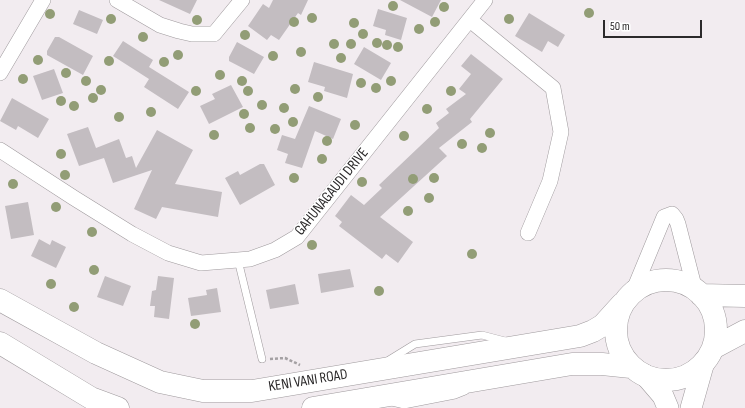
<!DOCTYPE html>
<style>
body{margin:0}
#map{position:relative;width:745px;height:408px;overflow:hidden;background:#f2ecf0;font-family:"Sofia Sans Condensed",sans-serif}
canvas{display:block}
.scale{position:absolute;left:603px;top:20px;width:99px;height:18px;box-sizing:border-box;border:2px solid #2c2a2b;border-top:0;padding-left:5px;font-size:12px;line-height:14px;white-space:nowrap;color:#2c2a2b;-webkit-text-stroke:3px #fff;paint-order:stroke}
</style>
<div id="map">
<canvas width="745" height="408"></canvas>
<div class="scale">50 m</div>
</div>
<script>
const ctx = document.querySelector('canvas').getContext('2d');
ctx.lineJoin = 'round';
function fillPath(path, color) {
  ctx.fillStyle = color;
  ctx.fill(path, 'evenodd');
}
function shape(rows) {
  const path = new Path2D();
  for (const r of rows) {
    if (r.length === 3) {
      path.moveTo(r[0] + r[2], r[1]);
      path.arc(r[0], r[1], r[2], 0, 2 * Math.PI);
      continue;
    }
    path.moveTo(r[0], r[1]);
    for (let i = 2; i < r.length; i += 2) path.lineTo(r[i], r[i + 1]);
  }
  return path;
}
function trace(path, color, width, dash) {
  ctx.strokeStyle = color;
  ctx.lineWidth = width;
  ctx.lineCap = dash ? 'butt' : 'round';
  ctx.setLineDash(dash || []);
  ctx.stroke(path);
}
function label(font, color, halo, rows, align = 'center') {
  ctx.font = font + ' "Sofia Sans Condensed",sans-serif';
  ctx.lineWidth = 3;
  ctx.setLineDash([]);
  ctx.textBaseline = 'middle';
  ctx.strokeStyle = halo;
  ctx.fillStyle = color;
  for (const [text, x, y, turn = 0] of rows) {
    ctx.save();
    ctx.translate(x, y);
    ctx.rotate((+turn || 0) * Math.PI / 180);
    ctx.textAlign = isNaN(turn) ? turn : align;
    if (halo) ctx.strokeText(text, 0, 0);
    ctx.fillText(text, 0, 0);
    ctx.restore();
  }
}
fillPath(shape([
 [159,0,197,0,190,14],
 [273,0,308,0,301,15,298,13,279,40,271,35,267,40,248,26,263,4,269,8],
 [400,0,441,0,432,17],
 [378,9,407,18,401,40,385,35,386,30,373,26],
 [79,10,103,20,97,34,73,24],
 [529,13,565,35,558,47,548,41,542,52,515,36],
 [55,37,59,37,93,56,83,75,47,55,47,51],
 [123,41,153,60,149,67,189,92,178,109,144,87,149,79,113,56],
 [237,42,264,57,254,74,229,61,229,57],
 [364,47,391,63,381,80,354,64],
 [471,54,503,79,470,119,472,122,439,148,447,156,380,217,413,242,398,263,386,254,382,259,339,226,342,222,335,216,351,195,364,205,382,188,379,185,439,128,436,123,449,113,446,109,466,94,459,89,471,74,461,66],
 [314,62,353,74,347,98,324,91,325,87,308,82],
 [54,69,63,93,42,100,33,76],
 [231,85,243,107,209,124,200,106,215,99,212,94],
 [12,98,49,119,38,138,18,126,16,130,0,121],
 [309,106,341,119,333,139,315,131,302,168,285,163,288,154,277,150,282,135,295,139],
 [88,127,96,148,119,139,126,158,132,156,136,168,157,130,193,150,175,184,222,192,218,217,162,207,156,219,134,209,152,170,113,183,104,158,79,166,67,134],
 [260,164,264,164,275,185,240,205,225,178,238,171,240,175],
 [28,202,34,235,11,239,5,206],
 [39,239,50,245,52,240,66,247,56,268,31,256],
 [350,269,354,287,321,293,318,274],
 [105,276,131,286,123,306,97,297],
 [158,276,174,278,169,319,154,317,155,306,150,306,152,291,156,290],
 [295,284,299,304,270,309,266,290],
 [217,288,221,312,191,316,188,298,207,295,206,290]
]), '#c3bdc1');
const lane = shape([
 [238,260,262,359],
 [389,360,415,344,482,335,505,341],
 [392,402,404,405,455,395,465,391]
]);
const street = shape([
 [117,0,160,25,179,31,192,34,214,34,242,0],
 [470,20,553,88,561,132,550,181,528,233],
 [0,73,43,0],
 [0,150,74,198,132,234,168,253,201,263,250,259,275,250,297,237,485,0],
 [633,292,664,217,672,214,676,219,678,224,695,290]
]);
const secondary = shape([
 [645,375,663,396,668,408],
 [691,408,704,362]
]);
const primary = shape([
 [666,330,50],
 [701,295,745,296],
 [0,300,96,353,160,382,203,391,252,391,580,336,593,331,603,325,622,304],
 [0,343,91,398,118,408],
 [713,348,745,331],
 [313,408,572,364,602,364,631,367]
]);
trace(lane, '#9f9a9d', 8);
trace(street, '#9f9a9d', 16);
trace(secondary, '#9f9a9d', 22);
trace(primary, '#9f9a9d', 23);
trace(shape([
 [270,359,285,358,300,365]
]), '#a4a0a3', 2.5, [3, 2]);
trace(lane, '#fff', 7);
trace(street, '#fff', 15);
trace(secondary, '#fff', 21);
trace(primary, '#fff', 22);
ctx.fillStyle = '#929d76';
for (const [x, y] of [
 [393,6],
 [444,7],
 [589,13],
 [50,14],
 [312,18],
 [111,19],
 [509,19],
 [197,20],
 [294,22],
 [435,22],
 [354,23],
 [419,29],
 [363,34],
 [245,35],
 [143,37],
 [377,43],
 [334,44],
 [351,44],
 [387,45],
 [398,47],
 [301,52],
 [178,55],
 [273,56],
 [341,58],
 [38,60],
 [109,61],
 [164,62],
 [66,73],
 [220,75],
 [23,79],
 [86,81],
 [242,81],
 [391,81],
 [361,83],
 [376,88],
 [295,89],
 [101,90],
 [196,91],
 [248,91],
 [451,91],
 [318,97],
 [93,98],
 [61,101],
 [262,105],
 [74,106],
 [284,108],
 [427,109],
 [151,112],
 [244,114],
 [119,117],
 [293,122],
 [355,125],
 [250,128],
 [275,129],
 [490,133],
 [214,135],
 [404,136],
 [327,141],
 [462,144],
 [482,148],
 [61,154],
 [322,159],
 [65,175],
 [294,178],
 [434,178],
 [413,179],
 [362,182],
 [13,184],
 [429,198],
 [56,207],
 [408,211],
 [92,232],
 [312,245],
 [472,254],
 [94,270],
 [51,284],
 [379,291],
 [74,307],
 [195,324]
]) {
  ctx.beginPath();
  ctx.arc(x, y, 5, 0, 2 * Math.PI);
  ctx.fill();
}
label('15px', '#2c2a2b', '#fff', [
 ["GAHUNAGAUDI DRIVE",332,192,-51],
 ["KENI VANI ROAD",308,381,-9]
]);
</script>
